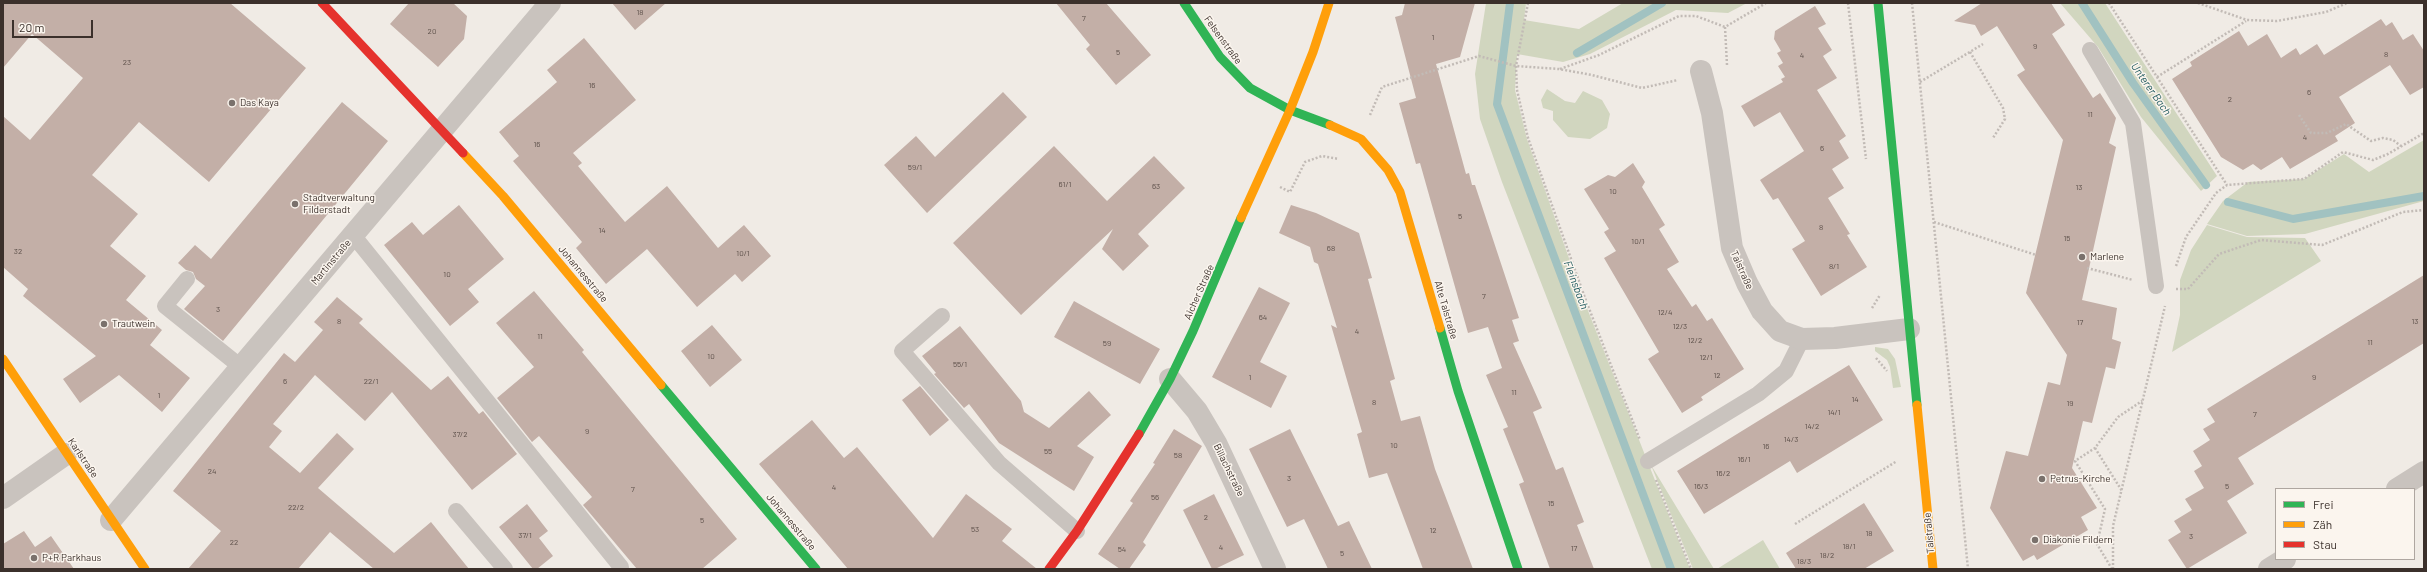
<!DOCTYPE html>
<meta charset="utf-8">
<style>
body{margin:0}
#map{position:relative;width:2427px;height:572px;overflow:hidden;background:#f0ebe5;font-family:Barlow,sans-serif}
canvas{display:block}
.frame{position:absolute;inset:0;border:4px solid #3b302b;pointer-events:none}
.legend{position:absolute;left:2275px;top:488px;width:140px;height:72px;box-sizing:border-box;background:#fbf5ee;border:1px solid #aea6a0;margin:0;padding:5px 7px;list-style:none;font-size:12px;color:#3b302b}
.legend li{display:flex;align-items:center;gap:8px;height:20px}
.legend b{width:20px;border:1px solid #aea6a0}
.scale{position:absolute;left:12px;top:20px;width:81px;height:18px;box-sizing:border-box;border:2px solid #3b302b;border-top:0;padding-left:5px;font-size:12px;line-height:14px;white-space:nowrap;color:#3b302b;-webkit-text-stroke:3px #fbf5ee;paint-order:stroke}
</style>
<div id="map">
<canvas width="2427" height="572"></canvas>
<div class="frame"></div>
<ul class="legend">
<li><b style="height:5px;background:#30b455"></b>Frei</li>
<li><b style="height:5px;background:#ff9f0a"></b>Zäh</li>
<li><b style="height:5px;background:#e5322d"></b>Stau</li>
</ul>
<div class="scale">20 m</div>
</div>
<script>
const ctx = document.querySelector('canvas').getContext('2d');
ctx.lineJoin = 'round';
function fillPath(path, color) {
  ctx.fillStyle = color;
  ctx.fill(path, 'evenodd');
}
function shape(rows) {
  const path = new Path2D();
  for (const r of rows) {
    path.moveTo(r[0], r[1]);
    for (let i = 2; i < r.length; i += 2) path.lineTo(r[i], r[i + 1]);
  }
  return path;
}
function trace(path, color, width, dash) {
  ctx.strokeStyle = color;
  ctx.lineWidth = width;
  ctx.lineCap = dash ? 'butt' : 'round';
  ctx.setLineDash(dash || []);
  ctx.stroke(path);
}
function label(font, color, halo, rows, align = 'center') {
  ctx.font = font + ' Barlow,sans-serif';
  ctx.lineWidth = 3;
  ctx.setLineDash([]);
  ctx.textBaseline = 'middle';
  ctx.strokeStyle = halo;
  ctx.fillStyle = color;
  for (const [text, x, y, turn = 0] of rows) {
    ctx.save();
    ctx.translate(x, y);
    ctx.rotate((+turn || 0) * Math.PI / 180);
    ctx.textAlign = isNaN(turn) ? turn : align;
    if (halo) ctx.strokeText(text, 0, 0);
    ctx.fillText(text, 0, 0);
    ctx.restore();
  }
}
fillPath(shape([
 [1486,3,1526,3,1524,20,1579,29,1623,3,1747,3,1728,13,1676,10,1590,54,1563,62,1517,54,1515,90,1527,139,1583,298,1690,569,1652,569,1502,182,1480,119,1475,74],
 [2060,3,2105,3,2217,176,2201,191,2141,117,2098,47],
 [1547,89,1565,101,1575,103,1583,91,1602,100,1610,114,1607,128,1590,139,1568,137,1553,120,1553,111,1543,108,1541,100],
 [2424,140,2424,201,2305,234,2247,236,2207,224,2223,201,2248,182,2304,179,2344,154,2369,172],
 [2207,225,2247,237,2305,238,2321,261,2172,352,2180,315,2180,280,2191,250],
 [1875,347,1888,349,1895,359,1901,387,1893,388,1890,367,1887,360,1875,351],
 [1651,465,1714,569,1693,569],
 [1763,540,1780,569,1717,569]
]), '#d1d6bf');
trace(shape([
 [1510,3,1497,104,1671,569],
 [2082,3,2133,83,2206,185],
 [1577,53,1662,3],
 [2228,202,2293,219,2424,196]
]), '#a1c2c1', 8);
fillPath(shape([
 [3,3,230,3,306,68,209,182,139,122,92,175,138,214,110,246,146,276,126,300,162,330,150,345,190,378,162,412,119,375,80,403,63,379,96,356,23,296,28,289,3,267,3,116,30,140,83,78,32,34,3,68],
 [409,3,453,3,467,16,464,39,438,67,390,24],
 [612,3,666,3,635,30],
 [1056,3,1106,3,1151,55,1116,85,1086,49,1090,45],
 [1405,3,1475,3,1460,57,1436,64,1466,174,1469,173,1472,185,1475,185,1519,318,1512,320,1519,341,1513,343,1542,408,1533,412,1556,470,1563,467,1584,522,1577,525,1594,569,1550,569,1519,484,1524,482,1503,429,1508,427,1486,375,1502,368,1488,327,1468,333,1420,163,1416,164,1399,103,1416,98,1395,17,1402,15],
 [1982,3,2051,3,2065,25,2052,34,2093,98,2100,93,2116,118,2109,143,2116,147,2082,300,2117,308,2112,339,2121,342,2115,369,2106,367,2092,423,2083,421,2072,468,2097,508,2081,517,2088,530,2037,560,2034,555,2023,561,1990,508,2006,451,2028,456,2048,382,2060,385,2067,355,2026,293,2063,140,2017,75,2025,70,1997,26,1981,36,1975,25,1954,21],
 [1815,6,1826,24,1818,28,1832,50,1823,56,1837,78,1817,90,1846,136,1839,141,1849,158,1832,169,1844,188,1828,198,1850,234,1847,235,1867,267,1821,296,1792,249,1805,241,1778,198,1773,200,1760,180,1804,151,1780,112,1754,127,1741,106,1783,82,1781,79,1785,77,1778,66,1783,63,1777,53,1781,51,1774,39,1775,31],
 [2381,19,2386,26,2392,22,2403,40,2413,34,2424,51,2424,87,2410,95,2390,65,2339,97,2355,123,2335,136,2338,141,2290,169,2282,157,2261,170,2253,164,2243,170,2221,157,2172,79,2192,66,2190,62,2239,31,2248,46,2267,34,2281,58,2296,48,2300,55,2317,44,2324,55],
 [584,38,636,100,573,153,582,163,578,166,625,222,667,186,718,248,744,225,771,256,742,282,735,274,697,307,647,249,606,284,576,248,582,242,513,161,519,156,499,132,557,82,547,70],
 [1003,92,1027,117,927,213,884,165,916,136,935,157],
 [342,102,388,141,223,341,184,309,205,286,196,279,193,272,186,270,178,263,195,245,211,259],
 [1054,146,1107,201,1154,156,1185,188,1138,234,1149,246,1123,271,1102,249,1113,229,1021,315,953,243],
 [1633,163,1645,182,1642,187,1665,225,1659,229,1679,262,1667,269,1692,307,1696,304,1707,321,1712,318,1744,369,1701,397,1703,400,1682,413,1648,359,1659,352,1604,258,1616,251,1604,232,1609,229,1584,189,1608,175,1615,177],
 [459,205,504,259,468,289,479,302,450,326,384,245,412,222,423,235],
 [1291,205,1316,213,1359,233,1372,278,1368,279,1395,379,1390,381,1401,421,1420,416,1435,469,1473,569,1423,569,1387,473,1369,478,1357,434,1362,432,1331,325,1337,328,1318,264,1314,262,1310,247,1279,233],
 [2424,275,2424,343,2238,458,2254,484,2227,501,2247,533,2187,569,2168,540,2181,532,2174,521,2192,510,2185,499,2204,488,2194,471,2202,466,2193,451,2210,440,2203,429,2215,422,2207,409],
 [1259,287,1290,303,1260,362,1287,376,1271,408,1212,377],
 [534,291,584,350,582,352,737,539,702,569,637,569,583,505,592,497,539,436,532,442,497,398,534,367,496,323],
 [337,297,363,319,359,323,431,390,448,376,479,414,483,411,517,454,472,490,392,392,365,421,315,375,273,424,282,431,269,447,300,473,337,433,354,449,318,488,394,553,431,522,469,569,374,569,330,532,298,569,188,569,221,531,173,491,284,353,295,362,323,330,314,322],
 [1074,301,1160,349,1140,384,1054,337],
 [712,325,742,360,710,387,681,351],
 [960,326,1021,401,1024,412,1049,428,1089,391,1111,415,1077,446,1094,457,1074,491,999,443,969,404,964,408,934,374,936,373,922,356],
 [1849,365,1883,420,1797,473,1790,461,1704,514,1677,471],
 [920,386,949,420,930,436,902,400],
 [812,420,844,458,857,447,933,538,966,494,1012,529,1002,541,1037,569,848,569,759,464],
 [1174,429,1202,446,1143,542,1146,545,1129,569,1120,569,1098,554,1133,503,1130,501,1155,464,1153,463],
 [1290,429,1338,526,1349,521,1372,569,1328,569,1304,519,1287,527,1249,449],
 [1214,494,1244,555,1215,569,1212,569,1183,510],
 [1864,503,1894,551,1864,569,1796,569,1786,553],
 [527,504,548,531,539,538,553,556,537,569,533,569,499,527],
 [24,531,35,547,51,536,74,569,3,569,3,544]
]), '#c3afa7');
trace(shape([
 [1528,3,1516,66,1517,90,1528,138,1585,298,1640,440],
 [1848,3,1866,159],
 [1912,3,1968,569],
 [2109,3,2227,185],
 [2198,3,2247,20,2277,21,2326,12,2347,3],
 [1970,52,2003,108,2005,119,1993,138],
 [1727,65,1725,27,1766,3],
 [1560,69,1599,55,1679,16,1696,16,1725,27],
 [2157,77,2246,21],
 [1920,82,1983,44],
 [1370,115,1382,87,1479,56,1516,66,1559,69,1592,75,1642,88,1678,80],
 [2299,115,2311,133,2327,133,2346,124,2371,141,2383,138,2393,140,2401,146],
 [1280,187,1290,192,1305,162,1322,156,1339,159],
 [1934,222,2036,255],
 [2176,266,2186,237,2216,193,2227,185,2304,179,2343,152,2373,160,2388,154,2424,133],
 [2087,268,2133,280],
 [2176,289,2188,289,2219,254,2261,240,2322,245,2403,212,2424,210],
 [1872,308,1880,295],
 [1876,358,1887,371],
 [2095,448,2122,491],
 [1656,480,1691,569],
 [1795,524,1897,461],
 [2112,569,2097,544,2105,509,2075,461,2095,448,2118,417,2142,401],
 [2113,569,2113,526,2165,306]
]), '#c2bbb6', 2.5, [2, 2]);
trace(shape([
 [2090,50,2133,123,2156,286],
 [353,235,621,567],
 [187,279,165,306,241,367],
 [942,316,902,351,999,463,1077,531],
 [1648,461,1758,394,1786,371,1802,339],
 [456,511,505,569]
]), '#c9c3be', 16);
trace(shape([
 [1701,71,1712,113,1732,248,1747,283,1762,311,1780,331,1802,339,1835,338,1909,329],
 [1170,379,1197,411,1216,443,1275,569],
 [2397,489,2424,472],
 [3,498,66,454],
 [111,520,550,3],
 [2269,569,2285,559]
]), '#c9c3be', 22);
trace(shape([
 [1184,3,1220,57,1250,88,1290,110,1330,125],
 [1878,3,1917,405],
 [1440,328,1458,391,1518,569],
 [661,385,816,569],
 [1139,434,1170,379,1193,331,1241,218]
]), '#30b455', 9);
trace(shape([
 [1330,125,1361,139,1388,170,1400,192,1440,328],
 [463,153,503,196,661,385],
 [1241,218,1290,110,1313,52,1329,3],
 [3,359,145,569],
 [1917,405,1933,569]
]), '#ff9f0a', 9);
trace(shape([
 [322,3,463,153],
 [1049,569,1077,531,1139,434]
]), '#e5322d', 9);
for (const [x, y, r, color] of [
 [232,103,4,"#7a716c"],
 [295,204,4,"#7a716c"],
 [2082,257,4,"#7a716c"],
 [104,324,4,"#7a716c"],
 [2042,479,4,"#7a716c"],
 [2035,540,4,"#7a716c"],
 [34,558,4,"#7a716c"]
]) {
  const dot = new Path2D();
  dot.arc(x, y, r, 0, 2 * Math.PI);
  ctx.fillStyle = color;
  ctx.fill(dot);
  trace(dot, '#fbf5ee', 1.5);
}
label('8px', '#5d504a', null, [
 ["18",640,12],
 ["7",1084,18],
 ["20",432,31],
 ["1",1433,37],
 ["9",2035,46],
 ["5",1118,52],
 ["8",2386,54],
 ["4",1802,55],
 ["23",127,62],
 ["16",592,85],
 ["6",2309,92],
 ["2",2230,99],
 ["11",2090,114],
 ["4",2305,137],
 ["16",537,144],
 ["6",1822,148],
 ["59/1",915,167],
 ["61/1",1065,184],
 ["63",1156,186],
 ["13",2079,187],
 ["10",1613,191],
 ["5",1460,216],
 ["8",1821,227],
 ["14",602,230],
 ["15",2067,238],
 ["10/1",1638,241],
 ["68",1331,248],
 ["32",18,251],
 ["10/1",743,253],
 ["8/1",1834,266],
 ["10",447,274],
 ["7",1484,296],
 ["3",218,309],
 ["12/4",1665,312],
 ["64",1263,317],
 ["8",339,321],
 ["13",2415,321],
 ["17",2080,322],
 ["12/3",1680,326],
 ["4",1357,331],
 ["11",540,336],
 ["12/2",1695,340],
 ["11",2370,342],
 ["59",1107,343],
 ["10",711,356],
 ["12/1",1706,357],
 ["55/1",960,364],
 ["12",1717,375],
 ["1",1250,377],
 ["9",2314,377],
 ["6",285,381],
 ["22/1",371,381],
 ["11",1514,392],
 ["1",159,395],
 ["14",1855,399],
 ["8",1374,402],
 ["19",2070,403],
 ["14/1",1834,412],
 ["7",2255,414],
 ["14/2",1812,426],
 ["9",587,431],
 ["37/2",460,434],
 ["14/3",1791,439],
 ["10",1394,445],
 ["16",1766,446],
 ["55",1048,451],
 ["58",1178,455],
 ["16/1",1744,459],
 ["24",212,471],
 ["16/2",1723,473],
 ["3",1289,478],
 ["16/3",1701,486],
 ["5",2227,486],
 ["4",834,487],
 ["7",633,489],
 ["56",1155,497],
 ["15",1551,503],
 ["22/2",296,507],
 ["2",1206,517],
 ["5",702,520],
 ["53",975,529],
 ["12",1433,530],
 ["18",1869,533],
 ["37/1",525,535],
 ["3",2191,536],
 ["22",234,542],
 ["18/1",1849,546],
 ["4",1221,547],
 ["17",1574,548],
 ["54",1122,549],
 ["5",1342,553],
 ["18/2",1827,555],
 ["18/3",1804,561]
]);
label('10px', '#3b302b', '#fbf5ee', [
 ["Felsenstraße",1223,40,54],
 ["Martinstraße",331,262,-50],
 ["Talstraße",1742,270,66],
 ["Johannesstraße",583,274,50],
 ["Aicher Straße",1199,292,-66],
 ["Alte Talstraße",1446,310,74],
 ["Karlstraße",83,458,56],
 ["Billachstraße",1229,470,64],
 ["Johannesstraße",791,522,50],
 ["Talstraße",1929,533,-95]
]);
label('10px', '#3b302b', '#fbf5ee', [
 ["Das Kaya",240,103],
 ["Stadtverwaltung",303,198],
 ["Filderstadt",303,210],
 ["Marlene",2090,257],
 ["Trautwein",112,324],
 ["Petrus-Kirche",2050,479],
 ["Diakonie Fildern",2043,540],
 ["P+R Parkhaus",42,558]
], 'left');
label('italic 11px', '#1f5a5e', '#fbf5ee', [
 ["Unterer Bach",2151,89,55],
 ["Fleinsbach",1576,285,69]
]);
</script>
